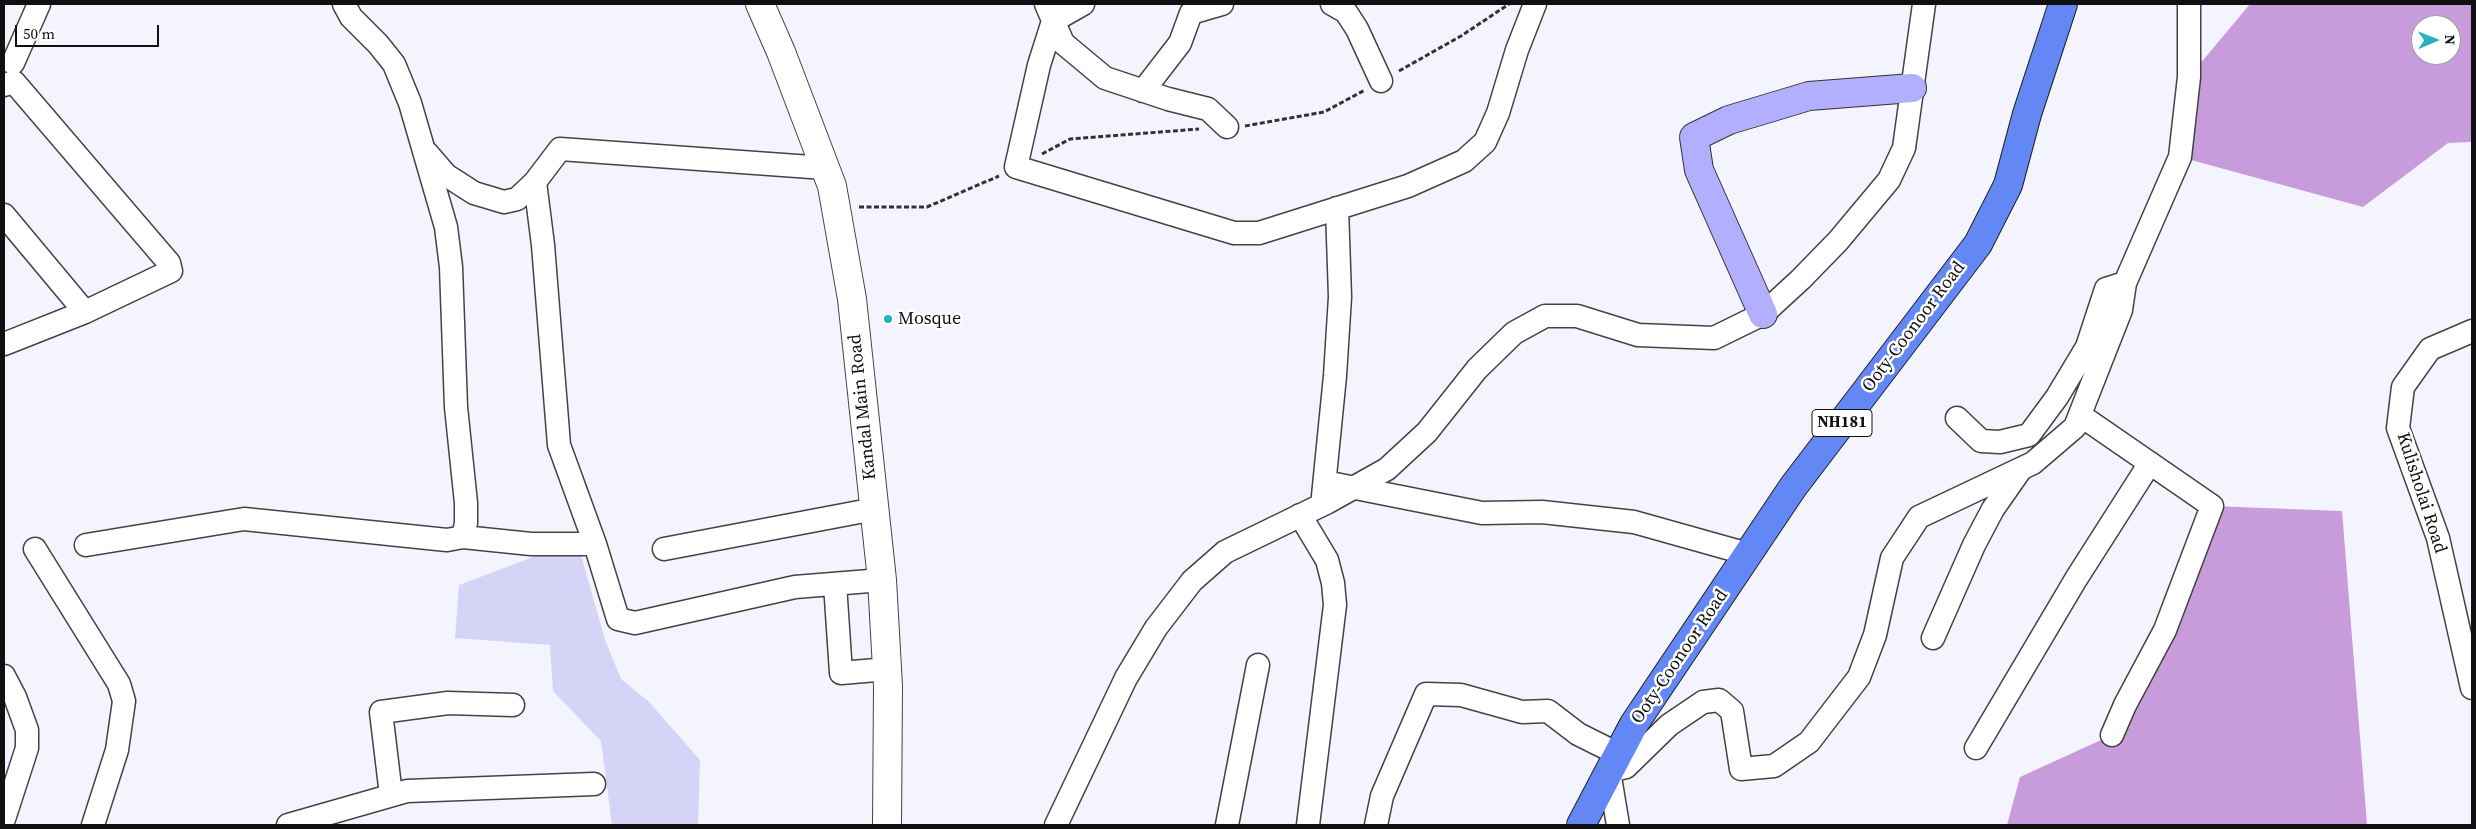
<!DOCTYPE html>
<style>
body{margin:0}
#map{position:relative;width:2476px;height:829px;overflow:hidden;background:#f4f4ff;font-family:"Source Serif 4",serif}
canvas{display:block}
.frame{position:absolute;inset:0;border:5px solid #101010;pointer-events:none}
.north{position:absolute;left:2411px;top:15px;width:50px;height:50px;box-sizing:border-box;background:#fff;border:1px solid #9f9f9f;border-radius:50%;rotate:89deg;font-size:14px;font-weight:700;line-height:20px;text-align:center;color:#101010}
.north::after{content:'';display:block;margin:auto;width:18px;height:22px;background:#26b2c2;clip-path:polygon(50% 0,100% 100%,50% 72%,0 100%)}
.scale{position:absolute;left:15px;top:25px;width:144px;height:22px;box-sizing:border-box;border:2px solid #101010;border-top:0;padding-left:6px;font-size:15px;line-height:18px;white-space:nowrap;color:#101010;-webkit-text-stroke:4px #fff;paint-order:stroke}
</style>
<div id="map">
<canvas width="2476" height="829"></canvas>
<div class="frame"></div>
<div class="north">N</div>
<div class="scale">50 m</div>
</div>
<script>
const ctx = document.querySelector('canvas').getContext('2d');
ctx.lineJoin = 'round';
function fillPath(path, color) {
  ctx.fillStyle = color;
  ctx.fill(path, 'evenodd');
}
function shape(rows) {
  const path = new Path2D();
  for (const r of rows) {
    path.moveTo(r[0], r[1]);
    for (let i = 2; i < r.length; i += 2) path.lineTo(r[i], r[i + 1]);
  }
  return path;
}
function trace(path, color, width, dash) {
  ctx.strokeStyle = color;
  ctx.lineWidth = width;
  ctx.lineCap = dash ? 'butt' : 'round';
  ctx.setLineDash(dash || []);
  ctx.stroke(path);
}
function label(font, color, halo, rows, align = 'center') {
  ctx.font = font + ' "Source Serif 4",serif';
  ctx.lineWidth = 5;
  ctx.setLineDash([]);
  ctx.textBaseline = 'middle';
  ctx.strokeStyle = halo;
  ctx.fillStyle = color;
  for (const [text, x, y, turn = 0] of rows) {
    ctx.save();
    ctx.translate(x, y);
    ctx.rotate((+turn || 0) * Math.PI / 180);
    ctx.textAlign = isNaN(turn) ? turn : align;
    if (halo) ctx.strokeText(text, 0, 0);
    ctx.fillText(text, 0, 0);
    ctx.restore();
  }
}
fillPath(shape([
 [557,548,581,555,605,640,621,679,649,702,700,760,698,825,612,825,601,741,553,691,550,645,455,638,459,585]
]), '#d5d3f6');
fillPath(shape([
 [2250,4,2472,4,2472,142,2448,143,2363,207,2180,157,2189,77],
 [2421,25,2451,25,2451,55,2421,55],
 [2212,506,2342,511,2367,825,2007,825,2020,777,2112,735]
]), '#c89bdb');
const minor = shape([
 [1046,4,1063,43,1105,78,1168,99,1208,109,1227,127],
 [1083,4,1053,21,1039,65,1016,167,1234,233,1259,233,1408,186,1464,161,1485,142,1498,113,1517,50,1535,4],
 [1332,4,1346,12,1357,29,1381,81],
 [13,63,39,4],
 [4,85,14,82,169,263,171,271,85,312,4,344],
 [1143,91,1180,43,1191,13,1222,4],
 [427,153,446,175,474,193,504,202,517,199,535,182,560,149,825,168],
 [535,182,543,245,559,445,595,544],
 [4,215,85,312],
 [2125,283,2180,157,2189,77,2189,4],
 [2472,331,2430,349,2403,387,2398,428,2438,538,2472,688],
 [2080,415,2212,506,2165,630,2125,705,2112,735],
 [1325,482,1482,513,1542,512,1634,522,1748,554],
 [1323,496,1335,376,1340,297,1337,208],
 [1300,515,1327,560,1333,583,1335,605,1308,825],
 [463,537,531,544,595,544,618,619,635,623,795,587,882,580],
 [86,545,244,519,447,540,463,537,466,523,466,503,456,407,451,267,446,227,410,103,394,64,378,44,351,17,344,4],
 [35,549,119,684,124,701,117,750,93,825],
 [664,549,875,509],
 [835,584,841,673,888,669],
 [1933,638,1974,545,1993,509,2021,469],
 [4,676,15,697,27,730,27,748,4,819],
 [1976,748,2076,579,2150,463],
 [391,795,381,712,448,703,513,705],
 [288,825,407,791,594,784],
 [1056,825,1126,678,1156,628,1192,581,1225,552,1328,502,1387,469,1427,432,1477,369,1514,333,1545,316,1577,316,1638,335,1714,338,1763,314,1801,279,1838,241,1889,180,1904,148,1924,4],
 [1227,825,1258,665],
 [1376,825,1382,796,1426,694,1461,695,1522,712,1548,711,1578,734,1618,754],
 [1618,825,1609,771,1626,767,1669,725,1703,702,1719,700,1732,711,1741,769,1774,766,1809,742,1859,677,1875,635,1892,558,1919,517,2033,463,2075,427,2121,310,2125,283,2106,289,2087,347,2057,397,2029,435,2000,442,1981,441,1957,418]
]);
const tertiary = shape([
 [760,4,781,52,832,186,852,299,882,580,888,686,887,825]
]);
const secondary = shape([
 [1763,314,1699,170,1694,137,1729,120,1809,96,1912,88]
]);
const trunk = shape([
 [1581,825,1634,724,1793,487,1978,244,2008,185,2027,114,2063,4]
]);
trace(minor, '#434343', 25);
trace(tertiary, '#434343', 30);
trace(secondary, '#323232', 30);
trace(trunk, '#212121', 30);
trace(shape([
 [1399,71,1461,36,1509,4],
 [1245,126,1324,112,1365,90],
 [1042,154,1070,139,1199,129],
 [859,207,927,207,999,176]
]), '#323232', 3, [5, 2.5]);
trace(minor, '#fff', 22);
trace(tertiary, '#fff', 28);
trace(secondary, '#b2afff', 28);
trace(trunk, '#6388f6', 28);
for (const [x, y, r, color] of [
 [888,319,5,"#26b2c2"]
]) {
  const dot = new Path2D();
  dot.arc(x, y, r, 0, 2 * Math.PI);
  ctx.fillStyle = color;
  ctx.fill(dot);
  trace(dot, '#fff', 2);
}
for (const [x, y, w] of [
 [1842,423,60]
]) {
  const box = new Path2D();
  box.roundRect(x - w / 2, y - 13.5, w, 27, 4);
  ctx.fillStyle = '#fff';
  ctx.fill(box);
  trace(box, '#101010', 1);
}
label('bold 16px', '#101010', null, [
 ["NH181",1842,423]
]);
label('18px', '#101010', '#fff', [
 ["Mosque",898,319]
], 'left');
label('18px', '#101010', '#fff', [
 ["Ooty-Coonoor Road",1914,327,-53],
 ["Kandal Main Road",863,407,-96],
 ["Kulisholai Road",2421,493,72],
 ["Ooty-Coonoor Road",1680,657,-56]
]);
</script>
